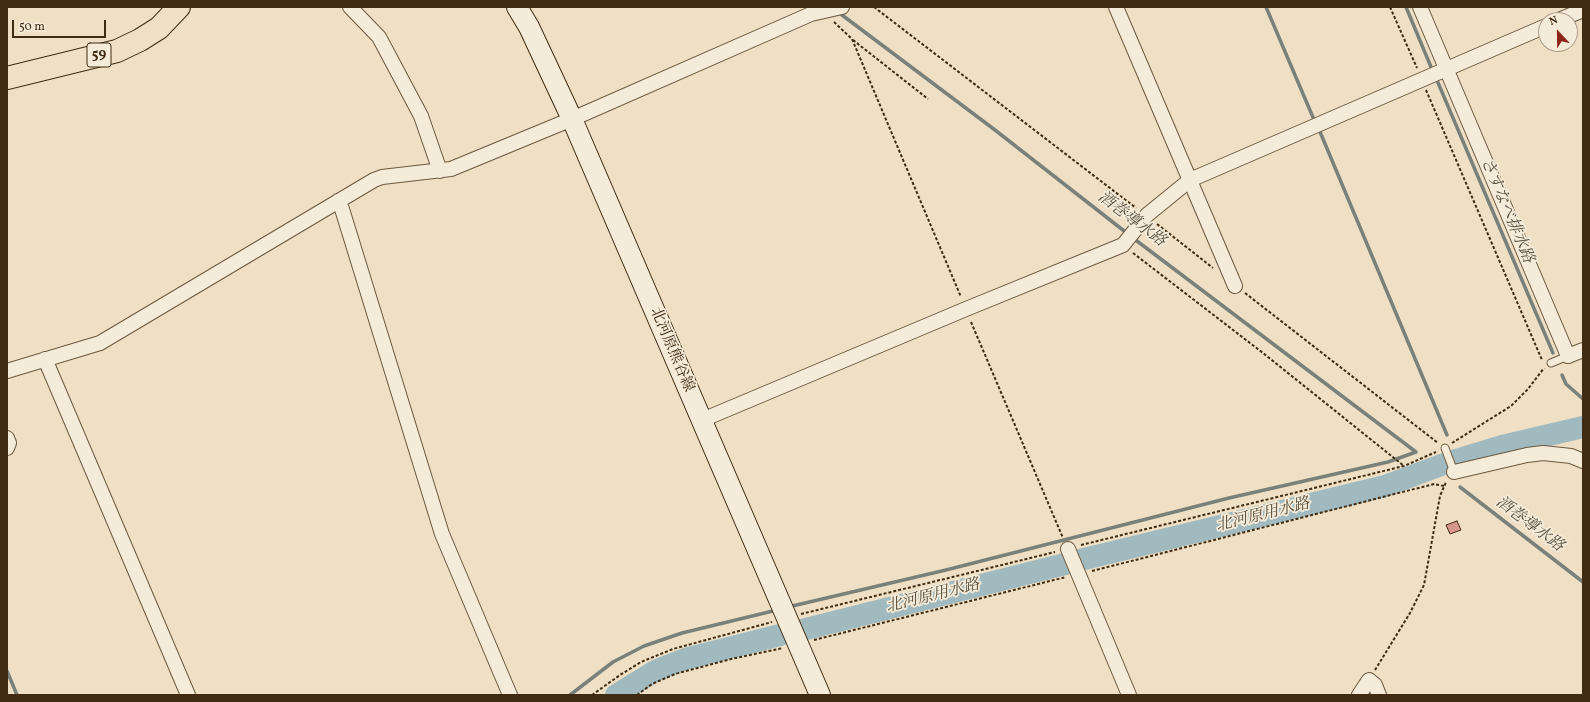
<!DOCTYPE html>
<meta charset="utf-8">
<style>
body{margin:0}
#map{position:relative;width:1590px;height:702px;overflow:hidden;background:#efe0c5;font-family:Vollkorn,serif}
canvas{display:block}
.frame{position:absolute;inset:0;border:8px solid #3f2b11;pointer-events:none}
.north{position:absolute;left:1538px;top:12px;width:40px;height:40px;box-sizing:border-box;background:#f5ebd9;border:1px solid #ac9e89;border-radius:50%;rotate:338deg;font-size:11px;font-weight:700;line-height:16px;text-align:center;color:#3f2b11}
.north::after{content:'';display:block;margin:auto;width:14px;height:18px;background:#8f2418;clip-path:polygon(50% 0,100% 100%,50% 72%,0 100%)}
.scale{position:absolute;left:12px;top:20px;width:94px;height:18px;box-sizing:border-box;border:2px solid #3f2b11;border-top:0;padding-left:5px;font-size:12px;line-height:14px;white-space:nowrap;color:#3f2b11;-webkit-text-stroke:3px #f5ebd9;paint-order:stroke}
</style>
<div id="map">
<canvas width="1590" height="702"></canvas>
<div class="frame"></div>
<div class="north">N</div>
<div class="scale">50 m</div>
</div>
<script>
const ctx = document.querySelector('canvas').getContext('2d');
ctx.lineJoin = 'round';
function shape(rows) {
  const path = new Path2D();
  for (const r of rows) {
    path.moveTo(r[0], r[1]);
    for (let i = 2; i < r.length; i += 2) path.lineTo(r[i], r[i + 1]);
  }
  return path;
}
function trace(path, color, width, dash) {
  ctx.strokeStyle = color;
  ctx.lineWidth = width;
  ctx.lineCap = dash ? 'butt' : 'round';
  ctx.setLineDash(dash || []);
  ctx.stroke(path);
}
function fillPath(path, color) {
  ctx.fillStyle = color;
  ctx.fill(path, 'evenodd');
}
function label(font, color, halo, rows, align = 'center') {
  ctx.font = font + ' Vollkorn,"Noto Serif JP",serif';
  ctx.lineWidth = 3.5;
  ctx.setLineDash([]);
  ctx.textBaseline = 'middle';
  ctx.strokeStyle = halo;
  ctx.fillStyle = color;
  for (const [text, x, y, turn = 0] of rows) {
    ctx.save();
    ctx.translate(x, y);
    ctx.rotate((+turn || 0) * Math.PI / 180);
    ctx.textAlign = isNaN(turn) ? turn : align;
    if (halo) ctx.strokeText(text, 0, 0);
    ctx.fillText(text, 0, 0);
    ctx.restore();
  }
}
trace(shape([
 [1266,7,1315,122],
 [1406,7,1431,67],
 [838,12,995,130,1128,234],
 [1436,78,1553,353],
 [1318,127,1447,435],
 [1133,238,1416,452],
 [1562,375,1566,384,1583,399],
 [1460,487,1583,582],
 [788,607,946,570,1229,498,1388,462,1416,452],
 [7,671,17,695],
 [570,695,613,662,644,646,682,633,777,610]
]), '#79817a', 3.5);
trace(shape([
 [1456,460,1502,446,1583,427],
 [1080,560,1385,486,1444,464],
 [802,630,1065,564],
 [616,695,655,671,685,659,780,635]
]), '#a0bac0', 22);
const building = shape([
 [1457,521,1461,530,1450,534,1446,525,1457,521]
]);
fillPath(building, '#d6968d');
trace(building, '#3f2b11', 1);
const service = shape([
 [1551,363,1568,356],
 [1445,448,1454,472]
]);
const minor = shape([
 [350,7,379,37,421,116,440,171],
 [1116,7,1235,286],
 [1420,7,1568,356,1583,350],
 [1559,20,1583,10],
 [338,201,342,209,442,534,510,695],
 [45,359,188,695],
 [7,371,100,343,374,180,382,177,451,169,572,119,811,14,842,7],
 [702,420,966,309,1123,245,1147,215,1190,180,1546,26],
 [7,438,9,443,7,448],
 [1454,472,1527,455,1543,453,1571,456,1583,461],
 [1068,549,1129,695],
 [1359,695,1369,680,1375,685,1379,695]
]);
const secondary = shape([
 [517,7,529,27,572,119,820,695]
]);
const primary = shape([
 [7,78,117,51,140,40,159,28,179,7]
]);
trace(service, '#6b583e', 9);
trace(minor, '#6b583e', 16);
trace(secondary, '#3f2b11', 22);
trace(primary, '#3f2b11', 24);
trace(shape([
 [874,7,1136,208],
 [1390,7,1417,68],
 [834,22,852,39,961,297],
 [853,40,928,99],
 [1426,90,1542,360],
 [1157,224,1213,268],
 [1133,253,1263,353,1404,466],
 [1245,293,1438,443],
 [971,322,1063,538],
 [1452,443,1511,406,1528,389,1544,368],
 [1081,545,1404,466,1436,452],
 [1092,571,1434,484,1444,486],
 [801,614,1055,552],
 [814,640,1066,577],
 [1375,670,1410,613,1424,585,1440,496,1446,482],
 [592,695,620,675,641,662,673,649,772,622],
 [637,695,652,684,675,674,731,659,783,648]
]), '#3f2b11', 2, [3, 2]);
trace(service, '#f5ebd9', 7);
trace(minor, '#f5ebd9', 14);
trace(secondary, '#f5ebd9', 20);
trace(primary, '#efe0c5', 22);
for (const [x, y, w] of [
 [99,55,24]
]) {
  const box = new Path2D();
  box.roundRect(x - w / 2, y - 12, w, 24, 3);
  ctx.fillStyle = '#f5ebd9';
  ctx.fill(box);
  trace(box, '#3f2b11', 1);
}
label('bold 14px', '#3f2b11', null, [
 ["59",99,55]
]);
label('15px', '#3f2b11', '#f5ebd9', [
 ["北河原熊谷線",671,350,67]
]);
label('italic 16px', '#574f3d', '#f5ebd9', [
 ["さすなべ排水路",1506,211,67],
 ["酒巻導水路",1131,220,37],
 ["北河原用水路",1263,516,-14],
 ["酒巻導水路",1529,525,37],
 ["北河原用水路",933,597,-14]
]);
</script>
